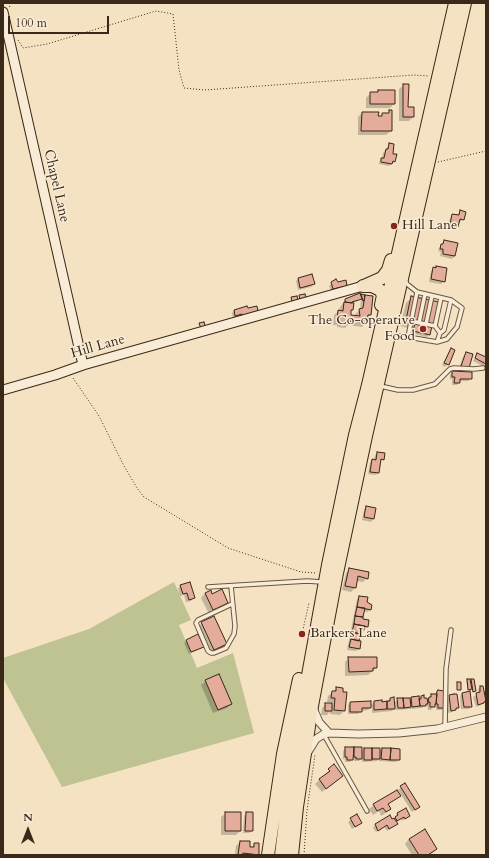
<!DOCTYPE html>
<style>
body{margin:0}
#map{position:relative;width:489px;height:858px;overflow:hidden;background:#f5e2c2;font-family:Cardo,serif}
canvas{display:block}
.frame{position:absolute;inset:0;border:4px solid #3a2818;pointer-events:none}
.north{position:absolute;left:8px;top:810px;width:40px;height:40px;-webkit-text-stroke:3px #f8ecd7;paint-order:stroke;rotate:0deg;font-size:11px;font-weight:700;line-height:16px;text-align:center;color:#3a2818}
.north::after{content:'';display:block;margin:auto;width:14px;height:18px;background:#3a2818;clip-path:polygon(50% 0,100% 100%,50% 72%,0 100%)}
.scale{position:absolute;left:8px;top:16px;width:101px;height:18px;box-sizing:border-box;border:2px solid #3a2818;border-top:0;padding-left:5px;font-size:12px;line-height:14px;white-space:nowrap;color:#3a2818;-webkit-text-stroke:3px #f8ecd7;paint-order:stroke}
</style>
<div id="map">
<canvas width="489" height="858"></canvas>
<div class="frame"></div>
<div class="north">N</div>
<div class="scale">100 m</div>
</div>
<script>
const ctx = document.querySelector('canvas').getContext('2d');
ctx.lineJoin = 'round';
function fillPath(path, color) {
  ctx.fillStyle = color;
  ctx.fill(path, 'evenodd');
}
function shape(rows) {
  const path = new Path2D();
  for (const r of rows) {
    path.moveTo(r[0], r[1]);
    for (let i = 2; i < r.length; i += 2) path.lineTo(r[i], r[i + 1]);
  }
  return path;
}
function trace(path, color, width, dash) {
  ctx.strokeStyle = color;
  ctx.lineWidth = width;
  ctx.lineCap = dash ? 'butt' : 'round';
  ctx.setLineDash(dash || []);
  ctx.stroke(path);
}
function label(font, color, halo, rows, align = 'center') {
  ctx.font = font + ' Cardo,serif';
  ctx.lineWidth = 3;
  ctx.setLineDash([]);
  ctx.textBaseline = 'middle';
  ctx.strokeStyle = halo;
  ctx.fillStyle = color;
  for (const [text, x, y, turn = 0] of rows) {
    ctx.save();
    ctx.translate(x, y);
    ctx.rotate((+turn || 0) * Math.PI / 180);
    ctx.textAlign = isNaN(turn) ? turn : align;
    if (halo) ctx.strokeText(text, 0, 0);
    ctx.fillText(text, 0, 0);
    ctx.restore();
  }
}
fillPath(shape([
 [174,582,191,620,179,625,197,668,233,653,254,733,62,787,3,678,3,658,89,629]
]), '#bfc291');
fillPath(shape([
 [404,85,407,108,413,117,409,121,399,121,399,89],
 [379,91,394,104,390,108,366,108,366,98,371,93,376,93],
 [390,111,391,131,386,135,358,135,358,117,362,113,379,117,383,114,387,114],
 [390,144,391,154,395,161,389,166,379,164,379,162,382,159,383,153],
 [460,211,463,219,460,222,459,221,457,227,455,229,448,228,450,218,453,215,457,216],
 [444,242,457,244,455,256,452,259,440,256,441,252,438,251,439,248],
 [437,267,444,281,441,284,429,282,431,271],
 [298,279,314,284,311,287,298,290,296,281],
 [334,281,338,283,346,285,344,288,331,291,329,286],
 [361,295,372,297,370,315,366,318,366,323,362,327,348,325,345,328,337,327,337,325,333,325,334,315,339,311,340,307,343,303,346,300],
 [361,298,360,310,355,314,356,317,350,316,353,303,358,301],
 [412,297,429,334,427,337,411,333,412,329,400,326,406,303],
 [247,309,257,312,240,318,239,316,233,318,232,313,234,310],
 [451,349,448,364,445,367,442,365,449,352],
 [466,353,468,368,459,368,464,355],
 [477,354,486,358,485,367,473,361],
 [452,372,471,378,468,381,459,381,457,385,452,385,452,379,450,379,450,375],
 [378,453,383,459,380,462,378,473,375,475,368,474,370,463,372,460,374,460,375,455],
 [366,507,375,509,373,519,371,522,362,520,364,510],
 [350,569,367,578,363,582,356,581,355,588,351,592,342,590,346,573],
 [181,586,193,598,191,601,186,602,184,595,180,596,178,588],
 [205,593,227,603,223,607,209,614,201,598],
 [360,597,370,609,368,612,364,611,362,620,367,626,360,632,358,642,359,649,356,651,347,650,357,599],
 [202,623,225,644,221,648,209,653,198,627],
 [187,641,202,646,200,649,189,654,184,643],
 [349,658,376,668,368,675,345,676,345,662],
 [467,680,470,682,472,680,475,691,474,692,472,692,472,688,468,690,466,681],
 [206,681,231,704,227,708,213,713,201,685],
 [480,687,484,694,486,693,486,703,485,701,480,705,476,707,473,697,478,694,478,689],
 [337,688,344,711,340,715,330,714,330,711,327,715,321,715,322,708,326,704,331,704,331,702,327,702,328,696],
 [437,692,444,707,442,710,436,710,436,706,434,706,431,710,428,710,427,704,422,708,396,710,395,707,392,711,372,713,372,706,368,710,361,711,358,714,348,714,348,705,350,703,370,706,374,702,387,702,390,699,393,698,394,703,398,699,418,697,418,700,421,697,424,700,427,699],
 [462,693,471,706,469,709,461,709,460,696],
 [450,696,458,707,452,712,448,713,447,698],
 [345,748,361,748,361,752,364,749,379,752,382,749,399,759,396,762,379,761,379,759,377,761,362,762,362,758,359,761,354,761,354,758,350,762,345,762,345,759,343,759,343,751],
 [334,766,338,780,322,792,315,784],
 [405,784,417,809,412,812,398,790],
 [397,791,400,796,387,805,390,809,386,813,381,816,379,811,373,815,369,809,374,805],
 [405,809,409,816,406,818,402,821,401,819,396,822,397,824,387,831,384,827,376,832,373,828,375,825,389,816,392,820,394,819,397,814],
 [226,813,240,831,236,835,221,835,221,817],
 [246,813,252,831,249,833,243,833,244,816],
 [356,816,358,825,352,829,348,822],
 [409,839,436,849,429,855,412,855,405,844],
 [240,842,249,848,251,848,254,844,258,844,258,855,235,855,236,846]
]), '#0003');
const building = shape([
 [403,84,409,84,408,107,414,107,414,117,403,117,403,84],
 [378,90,395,90,395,104,370,104,370,92,378,92,378,90],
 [389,110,392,110,392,131,361,131,362,112,379,112,378,116,382,116,382,113,389,113,389,110],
 [389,143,394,144,393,154,397,154,395,162,393,161,392,164,381,162,381,158,384,158,386,149,388,149,389,143],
 [460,210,466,212,464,220,460,219,458,227,450,225,452,214,459,215,460,210],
 [444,240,458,243,455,256,443,254,443,249,440,249,441,244,443,244,444,240],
 [436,266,447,268,445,282,431,279,433,267,436,268,436,266],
 [312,274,315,284,300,288,298,278,312,274],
 [336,279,338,282,346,280,347,286,333,289,331,282,336,279],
 [360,293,362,299,352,302,352,303,345,302,345,299,360,293],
 [305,294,306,298,300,300,299,295,305,294],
 [361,294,365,295,364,301,363,301,361,294],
 [365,295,373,296,371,315,368,315,367,323,350,321,350,324,340,323,341,322,337,321,338,310,343,311,344,302,354,303,353,310,351,310,351,315,360,316,359,309,363,308,365,295],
 [297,296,298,300,292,302,291,297,297,296],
 [411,296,439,302,434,327,406,320,411,296],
 [247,306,248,308,257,306,258,312,242,316,242,314,235,316,234,310,247,306],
 [204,322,206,328,201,329,199,323,204,322],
 [415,323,432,326,430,335,413,331,415,323],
 [451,348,455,350,449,365,444,363,451,348],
 [466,352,473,354,469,368,461,366,466,352],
 [477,353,486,357,486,364,475,358,477,353],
 [452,371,472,372,472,379,460,379,460,383,454,383,455,377,452,377,452,371],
 [377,452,385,453,384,460,381,459,379,473,370,472,372,459,376,460,377,452],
 [366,506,376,508,374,519,364,517,366,506],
 [349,568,369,572,368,579,358,576,356,588,345,586,349,568],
 [190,582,195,598,189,600,187,593,183,594,180,585,190,582],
 [222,589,228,603,213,610,205,593,211,590,212,594,222,589],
 [359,596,368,597,367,602,372,605,371,610,357,607,359,596],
 [357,607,365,608,363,617,355,616,357,607],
 [214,616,227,644,214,650,201,622,214,616],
 [355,616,363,617,363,619,369,620,368,627,354,624,355,616],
 [354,624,365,626,364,630,361,629,360,634,352,632,354,624],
 [352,632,360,634,359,641,351,639,352,632],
 [198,634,204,647,191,652,186,640,198,634],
 [351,639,361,641,360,649,349,647,351,639],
 [348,657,377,657,377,668,373,668,373,671,349,672,348,657],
 [219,674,232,704,218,710,205,680,219,674],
 [467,679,470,679,472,689,468,690,467,679],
 [471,679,474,679,476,691,473,692,471,679],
 [457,682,461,682,461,690,457,690,457,682],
 [480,686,483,686,486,701,484,702,484,703,478,705,476,693,480,692,480,686],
 [336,687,343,688,343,692,347,692,345,711,334,710,335,698,331,698,332,691,336,691,336,687],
 [438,690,444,691,445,708,438,708,438,704,436,704,437,691,438,690],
 [470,691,472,707,464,707,462,693,470,691],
 [431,694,437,694,436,704,435,704,435,707,430,707,430,702,428,702,429,697,431,697,431,694],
 [454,694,457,694,459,708,456,708,456,710,451,711,449,695,454,694],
 [424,695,424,698,427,698,428,704,426,704,426,706,420,706,419,699,421,699,421,696,424,695],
 [419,696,420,706,412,707,411,697,419,696],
 [394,697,395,709,387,709,387,701,390,701,390,698,394,697],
 [397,698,403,698,404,708,398,708,397,698],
 [403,698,410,698,411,707,404,708,403,698],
 [382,700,382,702,387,701,387,709,374,710,374,701,382,700],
 [371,701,371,708,362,708,362,712,350,712,350,702,371,701],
 [325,703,332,703,332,711,325,711,325,703],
 [345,747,354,747,353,760,347,760,347,757,345,757,345,747],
 [354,747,362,747,362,759,356,759,356,757,354,757,354,747],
 [364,748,372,748,372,760,364,760,364,748],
 [372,748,380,748,380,759,372,759,372,748],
 [382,748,391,748,390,760,381,759,382,748],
 [391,748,400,749,400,760,390,760,391,748],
 [334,764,343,776,326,789,319,779,330,771,328,769,334,764],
 [405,783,420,807,415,810,400,786,405,783],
 [397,790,401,796,388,804,391,809,386,812,383,808,377,811,373,804,397,790],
 [406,808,410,816,405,819,404,817,397,821,395,817,398,815,397,813,406,808],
 [225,812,241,812,241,831,225,831,225,812],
 [246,812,253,812,253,831,245,831,246,812],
 [357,814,362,823,355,827,350,818,357,814],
 [390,815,392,819,394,818,398,824,389,829,387,825,378,831,375,824,390,815],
 [425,829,437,849,428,855,419,855,409,839,425,829],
 [240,841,250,841,250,847,254,847,254,843,259,843,259,855,243,853,242,855,238,855,240,841]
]);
fillPath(building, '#e3ac9b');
trace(building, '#3a2818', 1);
const lane = shape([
 [411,321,435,326],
 [419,323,425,294],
 [426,324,432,296],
 [440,333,435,326,441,298],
 [408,337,437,342,440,333,444,330,451,300,417,292],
 [390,340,398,336,408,337,417,292,407,284,405,280],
 [437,342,447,339,457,327,462,308,451,300],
 [380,386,398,390,413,390,435,384,450,369,454,368,474,369,483,368],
 [231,586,235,626,234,634,226,648,214,653,211,653,208,651,196,623,198,620,232,604],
 [208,587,307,581,322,582],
 [445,727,446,669,451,630],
 [324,735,367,811]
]);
const street = shape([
 [329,733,358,734,399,733,437,729,486,717],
 [308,752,316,739,324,734,329,733,319,722,313,708]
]);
const secondary = shape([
 [3,12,83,365],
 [3,390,55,375,83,365,363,286]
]);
const highway = shape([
 [363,286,372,286,380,290,383,295,381,305],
 [364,286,382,278,388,270,391,260],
 [268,855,283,754,299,679],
 [281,855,293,758,328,565,355,435,368,385,455,3],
 [292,855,297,807,312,706,337,573,366,436,465,3]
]);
trace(lane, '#695642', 5.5);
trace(street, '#695642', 9);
trace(secondary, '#3a2818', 11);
trace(highway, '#3a2818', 14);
trace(shape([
 [9,3,10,8],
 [18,40,23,48,47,44,156,11,173,14,179,70,184,88,205,90,414,75,429,76],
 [438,162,486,151],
 [73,378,99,416,124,466,137,488,144,497,228,548,301,572,316,573],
 [302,634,309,603],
 [304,855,307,810,315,755]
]), '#3a2818', 1, [1, 2]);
trace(lane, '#f8ecd7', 3.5);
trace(street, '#f8ecd7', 7);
trace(secondary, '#f8ecd7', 9);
trace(highway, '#f5e2c2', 12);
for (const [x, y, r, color] of [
 [394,226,4,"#8f2418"],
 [423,329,4,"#8f2418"],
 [302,634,4,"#8f2418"]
]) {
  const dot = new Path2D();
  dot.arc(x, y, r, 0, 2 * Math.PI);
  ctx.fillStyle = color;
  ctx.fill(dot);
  trace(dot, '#f8ecd7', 1.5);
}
label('14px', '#3a2818', '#f8ecd7', [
 ["Chapel Lane",56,186,77],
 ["Hill Lane",98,347,-16]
]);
label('14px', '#3a2818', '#f8ecd7', [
 ["Hill Lane",402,226],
 ["The Co-operative",415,321,"right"],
 ["Food",415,337,"right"],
 ["Barkers Lane",310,634]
], 'left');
</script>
